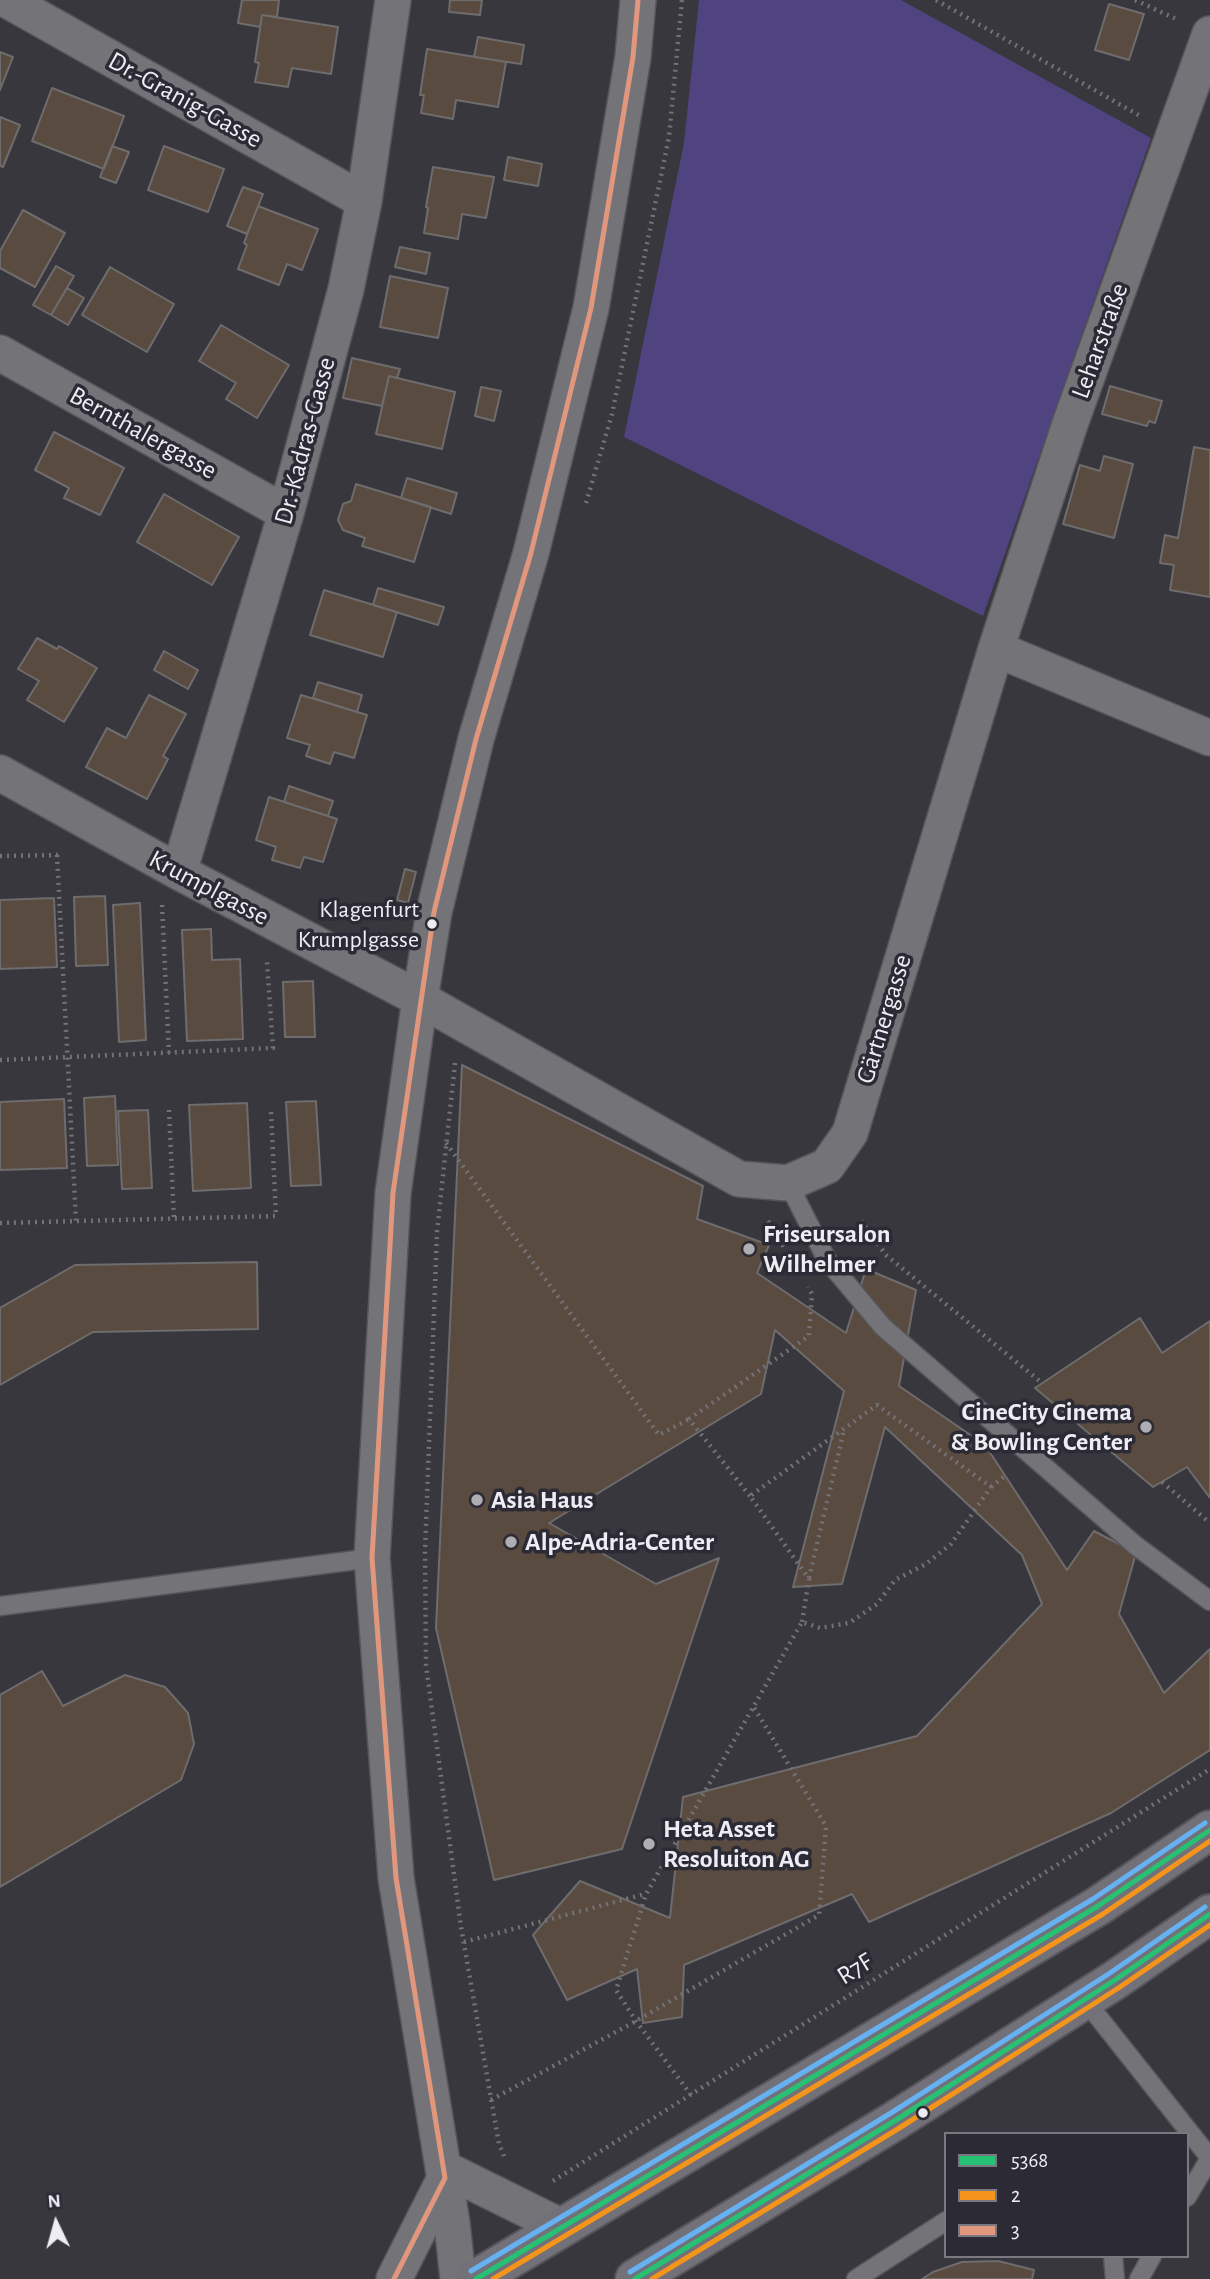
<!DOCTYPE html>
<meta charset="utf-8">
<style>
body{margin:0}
#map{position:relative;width:1210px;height:2279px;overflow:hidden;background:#38373d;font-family:"Alegreya Sans",sans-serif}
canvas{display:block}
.legend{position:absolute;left:944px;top:2132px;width:245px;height:126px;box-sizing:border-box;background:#2c2b35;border:2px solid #7a7981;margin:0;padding:9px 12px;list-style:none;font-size:21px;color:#eeedf4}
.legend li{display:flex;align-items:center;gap:14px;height:35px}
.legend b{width:35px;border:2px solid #7a7981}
.north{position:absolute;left:21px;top:2188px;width:70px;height:70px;-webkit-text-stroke:5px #2c2b35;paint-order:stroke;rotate:355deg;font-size:19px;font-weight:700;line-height:28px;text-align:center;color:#eeedf4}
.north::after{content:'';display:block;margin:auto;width:24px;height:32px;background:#eeedf4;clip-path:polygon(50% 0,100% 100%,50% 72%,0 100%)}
</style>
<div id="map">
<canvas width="1210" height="2279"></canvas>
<ul class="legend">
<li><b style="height:9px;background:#26c172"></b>5368</li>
<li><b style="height:9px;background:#f4941a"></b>2</li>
<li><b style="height:9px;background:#e1977d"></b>3</li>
</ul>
<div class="north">N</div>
</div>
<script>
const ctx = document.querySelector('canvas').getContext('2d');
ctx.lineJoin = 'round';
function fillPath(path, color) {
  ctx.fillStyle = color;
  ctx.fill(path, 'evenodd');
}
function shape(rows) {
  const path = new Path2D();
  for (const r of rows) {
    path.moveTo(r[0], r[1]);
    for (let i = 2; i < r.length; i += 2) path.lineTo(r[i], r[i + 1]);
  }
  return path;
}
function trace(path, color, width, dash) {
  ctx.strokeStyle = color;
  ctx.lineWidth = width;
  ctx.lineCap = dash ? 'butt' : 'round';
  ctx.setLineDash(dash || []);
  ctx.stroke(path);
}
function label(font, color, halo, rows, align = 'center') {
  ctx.font = font + ' "Alegreya Sans",sans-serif';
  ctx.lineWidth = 7;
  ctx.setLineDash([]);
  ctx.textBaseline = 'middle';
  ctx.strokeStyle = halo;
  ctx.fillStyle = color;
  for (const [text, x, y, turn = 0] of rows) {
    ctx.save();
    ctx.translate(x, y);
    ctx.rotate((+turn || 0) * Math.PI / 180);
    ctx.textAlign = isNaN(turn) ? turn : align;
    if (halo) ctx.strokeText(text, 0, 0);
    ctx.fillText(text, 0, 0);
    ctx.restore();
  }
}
fillPath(shape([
 [699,0,901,0,1151,138,983,616,624,437,684,143]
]), '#4f4480');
const building = shape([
 [242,0,279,0,277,17,262,15,260,27,238,23,242,0],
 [450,0,482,0,480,15,449,12,450,0],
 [1109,4,1144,14,1129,60,1095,50,1109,4],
 [262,15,338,27,331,74,292,68,288,87,255,82,259,63,255,62,262,15],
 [478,37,524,45,521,64,474,57,478,37],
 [427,49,506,62,498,107,456,100,453,119,421,113,424,95,420,95,427,49],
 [0,52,13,57,0,90,0,52],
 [52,88,124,116,104,169,32,141,52,88],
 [0,117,20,125,3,167,0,166,0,117],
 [112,146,129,152,116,183,100,177,112,146],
 [164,146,224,169,208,212,148,190,164,146],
 [508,157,542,164,538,186,504,180,508,157],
 [433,167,494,177,486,218,462,214,458,239,424,233,428,208,426,207,433,167],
 [243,187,263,194,247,234,227,226,243,187],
 [258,206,318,229,302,270,287,264,279,285,238,269,247,245,244,243,258,206],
 [23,210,65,233,35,287,0,268,0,251,23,210],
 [400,247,430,253,426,274,395,267,400,247],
 [56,266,74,276,51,315,33,305,56,266],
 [110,267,174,304,147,352,82,315,110,267],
 [390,276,448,288,438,338,380,327,390,276],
 [67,288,84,298,68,325,51,315,67,288],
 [221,325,289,365,257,418,226,399,236,383,199,361,221,325],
 [352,358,400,369,397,378,389,376,382,406,343,398,352,358],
 [389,376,455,392,442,449,376,434,389,376],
 [1110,386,1162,401,1155,423,1149,421,1147,426,1102,414,1110,386],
 [481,387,501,391,494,421,475,416,481,387],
 [54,432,124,468,100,515,64,498,69,488,35,470,54,432],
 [1194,447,1210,450,1210,597,1170,590,1174,565,1160,563,1165,535,1178,538,1194,447],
 [1104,456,1133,464,1114,538,1063,524,1080,465,1100,471,1104,456],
 [407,478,457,493,451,514,401,498,407,478],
 [356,484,431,507,414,562,362,546,365,538,343,530,338,520,343,504,351,501,356,484],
 [164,494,239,537,212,585,137,542,164,494],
 [378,588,444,607,438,625,373,605,378,588],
 [324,590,397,612,383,657,310,635,324,590],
 [37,638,57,649,59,646,97,668,64,722,27,700,39,681,18,669,37,638],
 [164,651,198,670,188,689,154,670,164,651],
 [318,682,362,695,357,712,313,698,318,682],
 [149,695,186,714,163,756,168,759,147,799,86,767,107,728,126,738,149,695],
 [301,695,367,715,354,758,334,752,330,764,306,756,310,745,287,738,301,695],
 [289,786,333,801,328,816,284,802,289,786],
 [269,797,337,819,323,862,304,857,300,868,272,860,276,847,256,840,269,797],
 [405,869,416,872,408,903,397,900,405,869],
 [105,896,108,965,76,966,74,897,105,896],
 [54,898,57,967,0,969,0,900,54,898],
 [140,903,146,1040,119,1042,113,905,140,903],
 [211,929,212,960,240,959,243,1039,187,1041,182,930,211,929],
 [313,981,315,1037,285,1037,283,982,313,981],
 [462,1065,703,1186,697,1219,769,1245,757,1273,846,1333,866,1269,916,1290,899,1386,985,1445,1067,1570,1094,1531,1136,1553,1119,1614,1164,1693,1210,1649,1210,1750,1111,1813,869,1922,852,1894,684,1965,682,2017,643,2023,637,1969,567,2000,533,1935,580,1881,670,1918,683,1797,917,1736,1042,1604,1022,1555,885,1427,842,1584,793,1587,844,1391,775,1330,761,1394,549,1523,656,1584,719,1558,622,1849,494,1880,436,1628,462,1065],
 [115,1096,118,1165,87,1166,84,1098,115,1096],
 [64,1099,67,1168,0,1170,0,1102,64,1099],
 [316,1101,321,1185,291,1186,286,1102,316,1101],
 [247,1103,251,1188,193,1191,189,1105,247,1103],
 [148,1110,152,1188,122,1189,118,1111,148,1110],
 [257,1262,258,1329,93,1332,0,1385,0,1308,75,1265,257,1262],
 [1140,1318,1162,1353,1210,1321,1210,1498,1187,1467,1153,1487,1035,1388,1140,1318],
 [42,1671,63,1706,125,1675,165,1687,188,1713,194,1744,181,1780,0,1887,0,1695,42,1671],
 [998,2261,1034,2270,1032,2279,922,2279,933,2272,962,2262,998,2261]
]);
fillPath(building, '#594b40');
trace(building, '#6e6c6d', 2);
const service = shape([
 [788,1183,827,1260,883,1327,1135,1545,1210,1601],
 [0,1606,372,1558],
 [1084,1999,1210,2158],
 [1187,2197,1210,2158],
 [1113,2256,1115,2279],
 [856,2279,946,2221],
 [1139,2279,1152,2256]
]);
const minor = shape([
 [7,0,364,201],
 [0,353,286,513],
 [996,649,1210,738],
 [0,773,179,872,420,999,739,1179,788,1183,827,1166,850,1133,996,649,1070,424,1210,34],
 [179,872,286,513,346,289,364,201,393,0],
 [443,2168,562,2227],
 [394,2279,445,2178],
 [458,2279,452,2223,396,1878,372,1558,393,1193,420,999,434,912,476,739,531,553,591,308,633,57,638,0]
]);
const primary = shape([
 [476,2279,1098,1906,1210,1830],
 [635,2279,896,2120,1115,1980,1210,1914]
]);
trace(service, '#56555a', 21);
trace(minor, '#56555a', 38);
trace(primary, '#56555a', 42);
trace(shape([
 [936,0,1142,117],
 [1135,0,1176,19],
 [586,503,612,414,669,137,682,0],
 [57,855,76,1221],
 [0,856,59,855],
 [162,905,169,1053],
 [0,1060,273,1048,267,962],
 [455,1063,437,1232,425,1551,426,1665,461,1927,499,2144,504,2156],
 [169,1110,174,1219],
 [446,1143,659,1435,689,1419],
 [768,1221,785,1249],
 [861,1221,886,1255,1042,1383],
 [0,1223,276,1216,271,1112],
 [1162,1482,1210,1523],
 [991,1487,1007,1474],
 [750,1496,689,1419,809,1336,812,1294,808,1287],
 [809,1578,844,1430],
 [464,1942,645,1894],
 [691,2095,636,2021,616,1990,646,1894,802,1622,820,1628,849,1623,877,1604,895,1580,926,1564,951,1544,991,1487,877,1405,750,1496,809,1579,802,1622],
 [491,2100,636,2021,819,1915,826,1826,753,1706],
 [553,2181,1210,1769]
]), '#737276', 4.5, [2, 5]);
trace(service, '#747478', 18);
trace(minor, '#747478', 35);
trace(primary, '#727179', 38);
trace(shape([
 [476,2279,1098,1906,1210,1830],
 [635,2279,896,2120,1115,1980,1210,1914]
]), '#26c172', 5);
trace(shape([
 [493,2279,1103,1914,1210,1841],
 [652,2279,901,2127,1120,1987,1210,1925]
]), '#f4941a', 5);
trace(shape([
 [394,2279,445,2178,396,1878,372,1558,393,1193,434,912,476,739,531,553,591,308,633,57,638,0]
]), '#e1977d', 5);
trace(shape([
 [471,2271,1093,1899,1205,1823],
 [630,2272,891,2113,1110,1973,1205,1907]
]), '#66b1f2', 5);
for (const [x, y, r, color] of [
 [432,924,6,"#eeedf4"],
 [749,1249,7,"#aeadb4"],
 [1146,1427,7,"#aeadb4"],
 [477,1500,7,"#aeadb4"],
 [511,1542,7,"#aeadb4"],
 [649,1844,7,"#aeadb4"],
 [923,2113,6,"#eeedf4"]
]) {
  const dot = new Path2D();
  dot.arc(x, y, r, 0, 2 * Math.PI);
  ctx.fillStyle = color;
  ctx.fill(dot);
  trace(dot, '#2c2b35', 2.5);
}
label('24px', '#eeedf4', '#2c2b35', [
 ["Klagenfurt",419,910],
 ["Krumplgasse",419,940]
], 'right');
label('26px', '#eeedf4', '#2c2b35', [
 ["Dr.-Granig-Gasse",185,100,29],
 ["Leharstraße",1100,341,-70],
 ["Bernthalergasse",143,433,29],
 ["Dr.-Kadras-Gasse",305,441,-75],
 ["Krumplgasse",209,888,28],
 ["Gärtnergasse",884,1019,-73],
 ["R7F",855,1969,-32]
]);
label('bold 26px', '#eeedf4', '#2c2b35', [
 ["Friseursalon",763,1234],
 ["Wilhelmer",763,1264],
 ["CineCity Cinema",1132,1412,"right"],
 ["& Bowling Center",1132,1442,"right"],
 ["Asia Haus",491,1500],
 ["Alpe-Adria-Center",525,1542],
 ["Heta Asset",663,1829],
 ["Resoluiton AG",663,1859]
], 'left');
</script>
